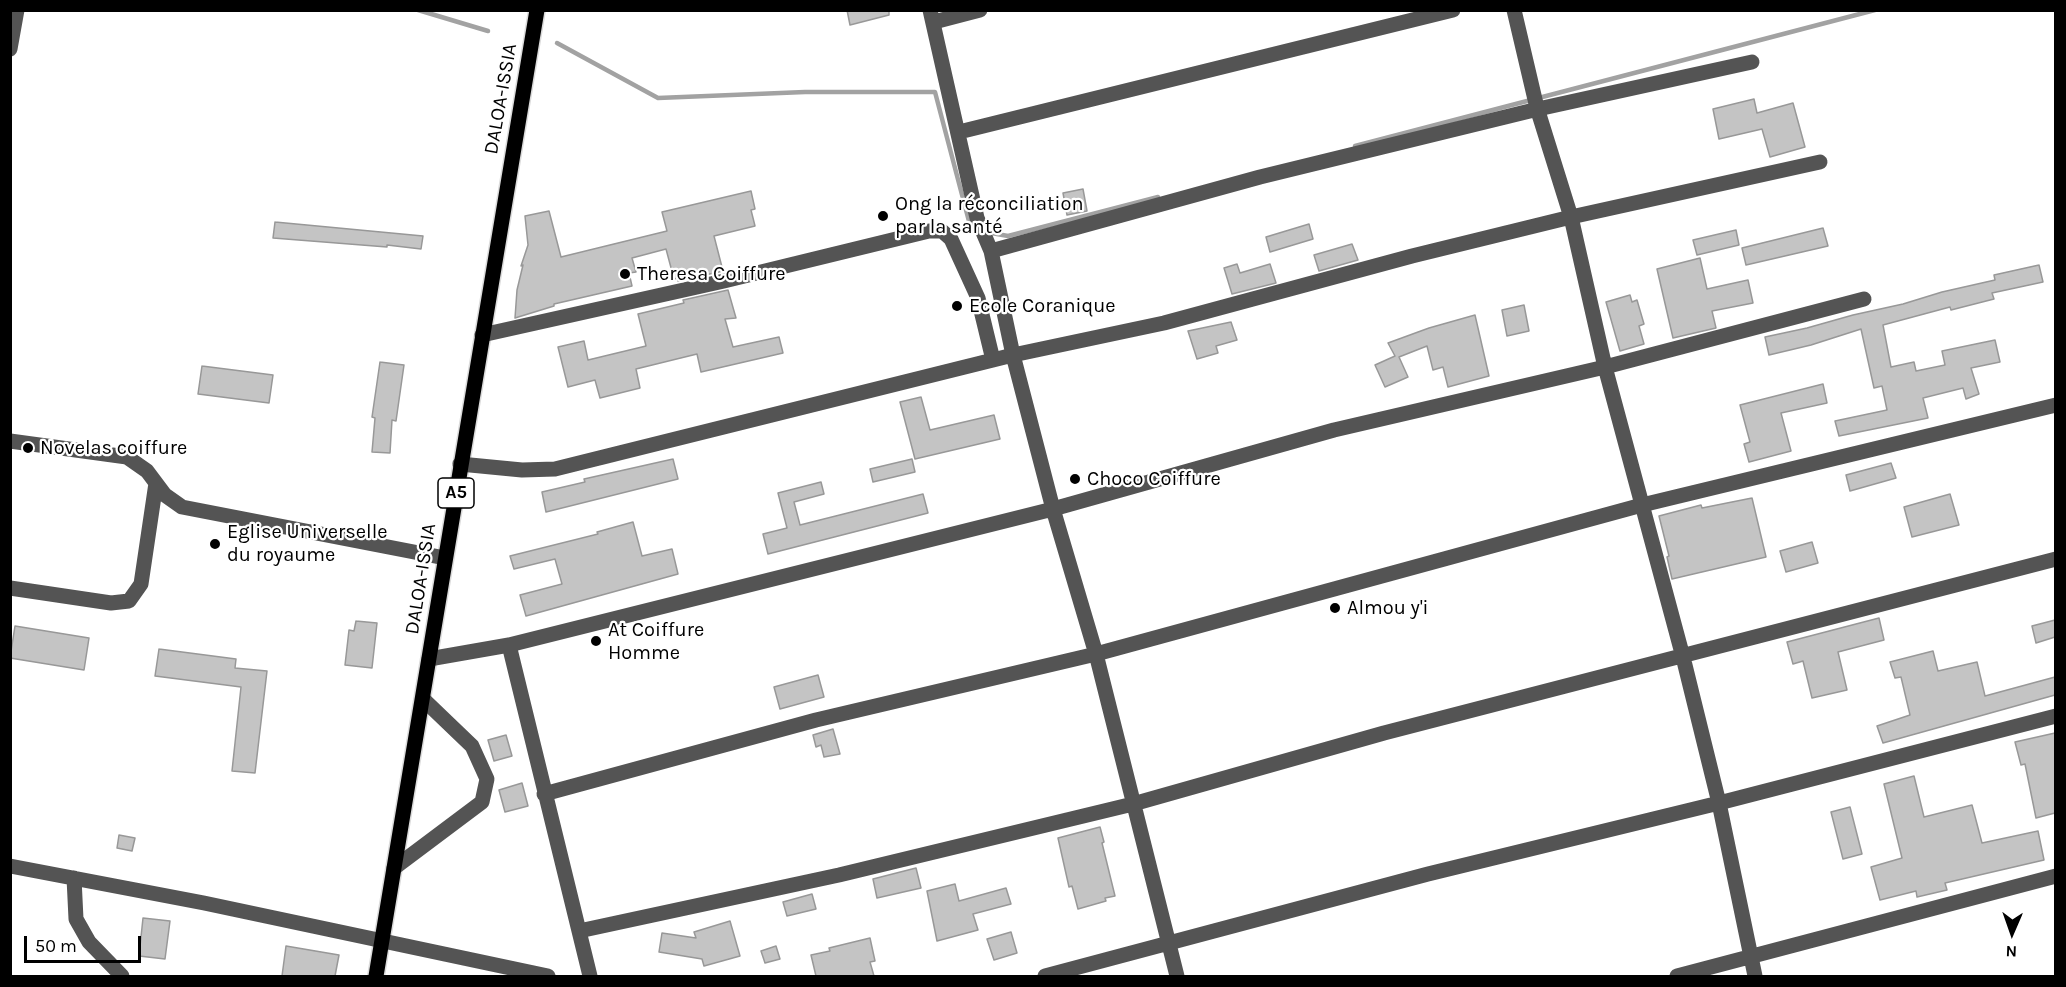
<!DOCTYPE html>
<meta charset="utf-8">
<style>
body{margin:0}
#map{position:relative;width:2066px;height:987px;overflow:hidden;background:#fff;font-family:Karla,sans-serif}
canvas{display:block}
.frame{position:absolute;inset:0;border:12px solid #000;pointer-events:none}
.north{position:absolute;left:1982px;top:903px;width:60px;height:60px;-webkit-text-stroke:4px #fff;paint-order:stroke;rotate:182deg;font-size:16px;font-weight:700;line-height:24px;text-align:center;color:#000}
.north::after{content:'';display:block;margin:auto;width:21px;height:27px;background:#000;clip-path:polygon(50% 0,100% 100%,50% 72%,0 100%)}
.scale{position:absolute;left:24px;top:936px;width:117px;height:27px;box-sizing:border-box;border:3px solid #000;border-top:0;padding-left:8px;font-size:18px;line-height:21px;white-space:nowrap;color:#000;-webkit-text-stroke:4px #fff;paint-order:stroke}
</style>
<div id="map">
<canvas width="2066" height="987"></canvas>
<div class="frame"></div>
<div class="north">N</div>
<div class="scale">50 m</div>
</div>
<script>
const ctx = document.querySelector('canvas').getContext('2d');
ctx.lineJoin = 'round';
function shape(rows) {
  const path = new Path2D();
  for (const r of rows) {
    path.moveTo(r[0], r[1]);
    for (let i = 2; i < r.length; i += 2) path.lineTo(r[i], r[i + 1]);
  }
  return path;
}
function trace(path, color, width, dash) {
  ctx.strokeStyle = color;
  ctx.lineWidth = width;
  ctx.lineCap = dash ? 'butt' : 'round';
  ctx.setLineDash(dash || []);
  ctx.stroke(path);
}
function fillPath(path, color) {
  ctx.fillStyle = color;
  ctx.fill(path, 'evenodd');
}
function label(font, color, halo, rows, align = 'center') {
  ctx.font = font + ' Karla,sans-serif';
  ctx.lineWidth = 4.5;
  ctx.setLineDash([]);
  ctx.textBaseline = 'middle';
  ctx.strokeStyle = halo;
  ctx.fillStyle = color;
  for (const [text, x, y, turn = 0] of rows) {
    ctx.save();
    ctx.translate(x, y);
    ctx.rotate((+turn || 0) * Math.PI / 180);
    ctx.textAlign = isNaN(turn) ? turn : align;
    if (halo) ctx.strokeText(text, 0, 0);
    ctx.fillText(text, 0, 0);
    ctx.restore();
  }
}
trace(shape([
 [418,10,488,31],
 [557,43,658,98,805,92,935,92,971,229,978,230],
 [1355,146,1875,10],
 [986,232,1008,236,1158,197]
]), '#a2a2a2', 4.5);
const building = shape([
 [847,10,889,10,889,15,850,25,847,10],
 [1754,99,1757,113,1793,103,1805,147,1770,157,1762,129,1719,139,1713,109,1754,99],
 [1083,189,1087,211,1067,215,1063,193,1083,189],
 [751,191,755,209,751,210,755,226,714,236,723,271,678,281,678,278,674,279,666,249,632,258,636,272,629,273,632,286,554,304,554,306,515,318,517,290,523,265,521,266,528,245,525,216,549,211,561,257,667,231,662,212,751,191],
 [275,222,423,236,421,249,387,245,387,247,273,238,275,222],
 [1309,224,1313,239,1270,252,1266,237,1309,224],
 [1823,228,1828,246,1746,265,1742,248,1823,228],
 [1736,230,1739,245,1697,255,1693,240,1736,230],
 [1352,244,1358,260,1319,271,1314,255,1352,244],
 [1700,258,1707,289,1748,280,1753,303,1712,311,1716,328,1673,338,1657,269,1700,258],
 [1237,264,1240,273,1270,264,1276,283,1232,294,1224,268,1237,264],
 [2039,265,2043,282,1992,293,1994,299,1951,310,1950,307,1883,325,1891,367,1914,362,1916,371,1945,365,1942,351,1995,340,2000,362,1971,368,1979,394,1966,399,1963,388,1923,398,1928,418,1839,436,1835,421,1887,410,1882,386,1874,388,1861,329,1811,345,1769,355,1765,337,1807,328,1853,315,1903,304,1942,292,1995,280,1994,275,2039,265],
 [728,290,736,318,725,319,733,347,779,337,783,353,701,372,697,354,636,369,640,388,600,398,595,380,568,387,558,347,584,341,588,360,646,346,638,314,684,303,683,300,728,290],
 [1630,295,1632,302,1637,300,1644,324,1639,326,1644,344,1620,351,1606,302,1630,295],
 [1524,305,1529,331,1507,336,1502,310,1524,305],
 [1475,315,1489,376,1448,387,1443,367,1433,370,1427,346,1399,357,1408,377,1385,387,1375,365,1395,356,1388,343,1429,328,1475,315],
 [1231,322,1237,340,1216,346,1218,353,1197,359,1188,331,1231,322],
 [380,362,404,365,396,421,392,420,390,453,372,452,375,418,372,417,380,362],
 [202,366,273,375,269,403,198,394,202,366],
 [1823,384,1827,403,1781,413,1791,451,1749,462,1744,444,1750,442,1740,405,1823,384],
 [921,397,930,430,994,415,1000,439,915,459,900,402,921,397],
 [673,459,678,479,546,512,542,492,585,482,584,479,673,459],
 [912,459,915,472,873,482,870,469,912,459],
 [1891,463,1896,478,1850,491,1846,475,1891,463],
 [821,482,824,494,794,502,800,525,923,494,928,513,768,554,763,534,787,528,778,493,821,482],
 [1950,494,1959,525,1912,537,1904,507,1950,494],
 [1752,498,1766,557,1672,579,1667,557,1669,556,1659,516,1701,505,1702,508,1752,498],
 [633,522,642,556,672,549,678,574,526,616,520,595,562,584,555,559,514,569,510,556,598,534,597,532,633,522],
 [1812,542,1818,563,1786,572,1780,551,1812,542],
 [1879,618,1884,640,1838,652,1847,690,1812,698,1803,661,1793,664,1787,642,1879,618],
 [2055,620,2055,637,2036,643,2032,626,2055,620],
 [356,621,377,623,372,668,345,665,349,630,354,631,356,621],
 [15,626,89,638,84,670,10,658,15,626],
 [159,649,236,659,235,668,267,671,255,773,232,771,241,687,155,676,159,649],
 [1933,651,1938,671,1977,662,1985,696,2055,677,2055,695,1883,743,1877,726,1910,715,1901,677,1895,678,1890,662,1933,651],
 [818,675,824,697,780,709,774,687,818,675],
 [833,729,840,754,824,757,821,745,816,747,813,735,833,729],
 [2055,733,2055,813,2036,818,2025,764,2021,765,2015,742,2055,733],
 [506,735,512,756,494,761,488,740,506,735],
 [1914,776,1924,817,1972,805,1982,843,2038,831,2044,860,1945,883,1947,890,1917,897,1916,891,1880,900,1871,867,1902,858,1884,784,1914,776],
 [522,783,528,806,505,812,499,790,522,783],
 [1850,807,1862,854,1843,859,1831,812,1850,807],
 [1100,827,1104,842,1102,843,1115,896,1105,898,1106,901,1078,909,1072,886,1069,887,1058,838,1100,827],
 [119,835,135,838,132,851,117,848,119,835],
 [916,868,921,888,877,898,873,879,916,868],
 [955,884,959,901,1006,888,1011,904,973,914,978,930,937,941,927,891,955,884],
 [812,894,816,909,787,916,783,902,812,894],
 [143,918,170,921,165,959,139,956,143,918],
 [730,921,740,956,704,966,702,959,659,952,662,933,696,938,694,932,730,921],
 [1011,932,1017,953,994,960,987,939,1011,932],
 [870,938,875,961,870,962,874,976,816,976,811,955,830,951,829,948,870,938],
 [286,946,339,955,335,976,282,976,286,946],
 [776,946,780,959,765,963,761,951,776,946]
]);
fillPath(building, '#c4c4c4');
trace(building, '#989898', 1.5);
const major = shape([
 [376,976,537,10]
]);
trace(major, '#dbdbdb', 18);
trace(shape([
 [930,10,977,218,991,251,1013,355,1053,509,1096,654,1177,976],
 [1514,10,1537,108,1571,217,1605,367,1683,657,1719,803,1755,976],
 [934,22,980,10],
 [10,49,17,10],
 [959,132,1453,10],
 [991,251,1260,177,1538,109,1752,62],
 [482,335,724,281,929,231,942,231,951,239,978,298,993,360],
 [10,441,127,457,147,471,165,495,182,507,445,558],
 [460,464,522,470,555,469,1013,355,1164,323,1412,256,1571,217,1820,162],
 [10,588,111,603,129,601,141,584,156,483],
 [509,645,590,976],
 [429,659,509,645,1053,509,1334,430,1605,367,1864,299],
 [544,794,816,720,1096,654,1642,505,2056,405],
 [10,866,204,903,548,976],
 [394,868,482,802,487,779,472,746,423,699],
 [74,878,76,919,89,942,122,976],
 [579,931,839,875,1133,804,1384,733,2056,559],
 [1045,976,1428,874,1719,803,2056,716],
 [1677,976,2056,876]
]), '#545454', 15);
trace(major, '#000', 15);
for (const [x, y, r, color] of [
 [883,216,6,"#000"],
 [625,274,6,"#000"],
 [957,306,6,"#000"],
 [28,448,6,"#000"],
 [1075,479,6,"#000"],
 [215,544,6,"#000"],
 [1335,608,6,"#000"],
 [596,641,6,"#000"]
]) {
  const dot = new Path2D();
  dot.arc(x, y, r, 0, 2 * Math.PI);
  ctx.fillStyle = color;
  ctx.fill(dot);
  trace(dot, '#fff', 2);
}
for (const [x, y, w] of [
 [456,493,36]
]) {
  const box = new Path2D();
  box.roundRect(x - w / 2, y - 15, w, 30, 4.5);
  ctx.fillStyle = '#fff';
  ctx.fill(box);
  trace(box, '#000', 1.5);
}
label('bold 18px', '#000', null, [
 ["A5",456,493]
]);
label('20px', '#000', '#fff', [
 ["DALOA-ISSIA",501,99,-80],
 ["DALOA-ISSIA",421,579,-81]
]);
label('20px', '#000', '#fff', [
 ["Ong la réconciliation",895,204],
 ["par la santé",895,227],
 ["Theresa Coiffure",637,274],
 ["Ecole Coranique",969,306],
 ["Novelas coiffure",40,448],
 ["Choco Coiffure",1087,479],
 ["Eglise Universelle",227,532],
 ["du royaume",227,555],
 ["Almou y'i",1347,608],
 ["At Coiffure",608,630],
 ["Homme",608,653]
], 'left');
</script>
